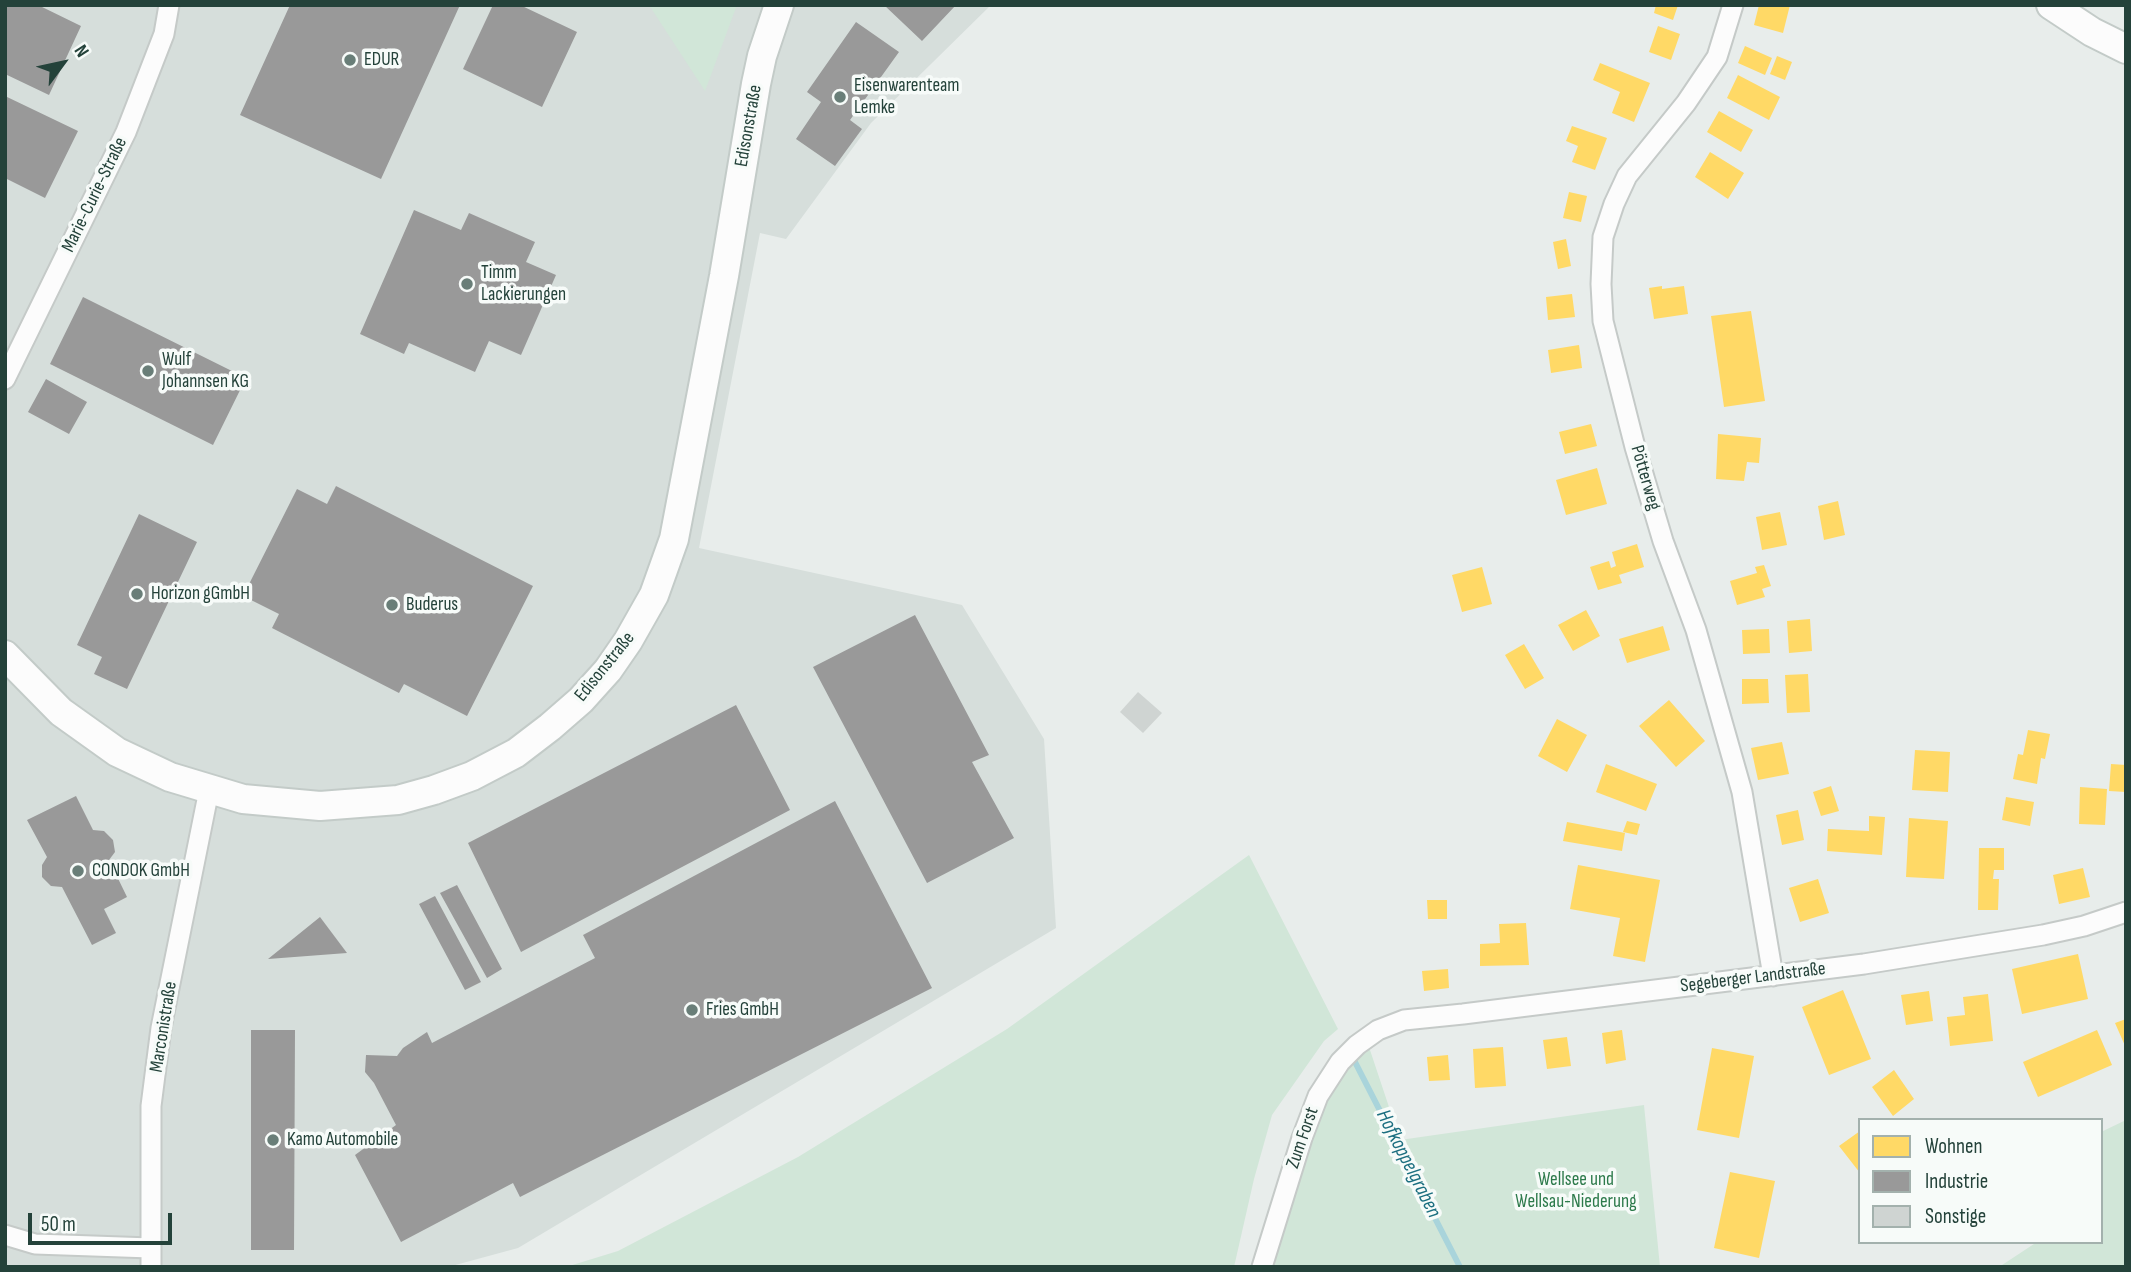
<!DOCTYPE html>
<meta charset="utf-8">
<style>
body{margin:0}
#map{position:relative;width:2131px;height:1272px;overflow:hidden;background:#e8edeb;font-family:"Sofia Sans Condensed",sans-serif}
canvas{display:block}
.frame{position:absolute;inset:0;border:7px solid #24423a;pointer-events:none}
.legend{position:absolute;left:1858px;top:1118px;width:245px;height:126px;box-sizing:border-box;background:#f7fbf9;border:2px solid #a3b1ad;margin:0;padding:9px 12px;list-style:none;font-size:21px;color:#24423a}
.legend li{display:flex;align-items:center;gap:14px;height:35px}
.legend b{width:35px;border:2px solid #a3b1ad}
.north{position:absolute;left:28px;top:28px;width:70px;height:70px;-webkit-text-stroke:5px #f7fbf9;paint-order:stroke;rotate:57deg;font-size:19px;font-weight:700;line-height:28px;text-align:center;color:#24423a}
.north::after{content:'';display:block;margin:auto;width:24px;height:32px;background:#24423a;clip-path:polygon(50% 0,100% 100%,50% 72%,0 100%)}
.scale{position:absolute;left:28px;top:1213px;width:144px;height:32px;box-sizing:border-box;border:4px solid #24423a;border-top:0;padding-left:9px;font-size:21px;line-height:24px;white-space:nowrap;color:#24423a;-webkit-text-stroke:5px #f7fbf9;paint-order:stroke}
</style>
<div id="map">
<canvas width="2131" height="1272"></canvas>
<div class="frame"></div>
<ul class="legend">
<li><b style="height:19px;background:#ffd966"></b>Wohnen</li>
<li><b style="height:19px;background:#999"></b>Industrie</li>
<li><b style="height:19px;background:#cfd4d2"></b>Sonstige</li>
</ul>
<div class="north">N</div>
<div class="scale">50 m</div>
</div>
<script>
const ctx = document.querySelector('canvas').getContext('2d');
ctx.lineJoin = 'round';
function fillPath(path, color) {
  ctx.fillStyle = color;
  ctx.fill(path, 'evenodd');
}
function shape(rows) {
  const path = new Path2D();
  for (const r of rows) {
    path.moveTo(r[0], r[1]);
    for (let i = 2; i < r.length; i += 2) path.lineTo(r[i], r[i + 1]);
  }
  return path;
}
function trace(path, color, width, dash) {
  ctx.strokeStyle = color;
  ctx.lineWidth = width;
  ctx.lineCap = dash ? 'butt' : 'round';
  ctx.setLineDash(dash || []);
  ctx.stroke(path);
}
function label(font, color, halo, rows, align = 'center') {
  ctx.font = font + ' "Sofia Sans Condensed",sans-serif';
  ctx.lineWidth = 7;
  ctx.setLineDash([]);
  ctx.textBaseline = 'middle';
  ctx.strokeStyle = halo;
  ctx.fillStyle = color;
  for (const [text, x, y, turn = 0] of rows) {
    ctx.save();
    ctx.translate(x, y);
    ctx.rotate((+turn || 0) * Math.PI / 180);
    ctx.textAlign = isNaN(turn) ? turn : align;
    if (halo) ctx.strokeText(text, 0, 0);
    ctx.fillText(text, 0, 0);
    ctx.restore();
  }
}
fillPath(shape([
 [5,5,991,5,871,123,786,239,760,233,699,548,962,605,1044,739,1056,928,518,1248,448,1267,5,1267]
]), '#d6dedb');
fillPath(shape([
 [649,5,737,5,705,91],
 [1249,855,1338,1029,1324,1041,1272,1115,1254,1179,1234,1267,566,1267,618,1251,798,1157,1007,1029],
 [1367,1041,1400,1140,1644,1105,1660,1267,1272,1267,1295,1132],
 [2126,1120,2126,1267,1999,1267,2037,1242,2101,1242,2101,1132]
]), '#d1e6d8');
fillPath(shape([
 [1656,5,1678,5,1673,20,1654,13],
 [1759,5,1790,5,1783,33,1754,25],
 [1658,26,1680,34,1671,60,1649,52],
 [1745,46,1772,58,1765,75,1738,63],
 [1777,56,1792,62,1785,80,1770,74],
 [1600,63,1650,83,1634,122,1612,113,1620,92,1593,80],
 [1738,75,1780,97,1769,120,1727,98],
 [1719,111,1753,130,1741,152,1707,132],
 [1572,126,1607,138,1595,170,1572,162,1578,146,1566,141],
 [1710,152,1744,173,1728,199,1695,177],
 [1569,192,1587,196,1581,222,1563,218],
 [1566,239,1571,266,1558,269,1553,242],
 [1662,286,1662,289,1684,286,1688,314,1654,319,1649,288],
 [1572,294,1575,317,1548,320,1546,297],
 [1751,311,1765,401,1724,407,1711,316],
 [1579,345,1582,368,1551,373,1548,350],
 [1591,424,1597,446,1565,454,1559,432],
 [1718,434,1761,438,1759,463,1747,462,1744,481,1716,479],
 [1597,468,1607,504,1566,515,1556,480],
 [1838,501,1845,535,1824,540,1818,506],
 [1780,512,1787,545,1762,550,1756,517],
 [1637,544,1644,567,1619,575,1622,583,1598,590,1590,567,1609,561,1611,568,1616,566,1612,552],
 [1764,565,1771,586,1762,589,1765,597,1737,605,1730,581,1757,573,1755,567],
 [1482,567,1492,604,1462,612,1452,575],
 [1586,610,1600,636,1573,651,1558,625],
 [1810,619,1812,651,1789,653,1787,621],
 [1663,626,1670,650,1627,663,1619,639],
 [1769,629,1770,653,1743,654,1742,630],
 [1524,644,1544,678,1525,689,1505,655],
 [1808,674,1810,712,1787,713,1785,675],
 [1742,679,1768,679,1769,703,1742,704],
 [1669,700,1705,741,1676,767,1639,726],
 [1557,719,1587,735,1567,772,1538,756],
 [2028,730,2050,734,2045,759,2041,758,2037,784,2013,779,2018,754,2023,755],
 [1782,742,1789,774,1758,780,1751,748],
 [1915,750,1950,752,1948,792,1912,790],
 [1606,764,1657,784,1646,811,1596,792],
 [2111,764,2126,765,2126,792,2109,791],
 [1831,786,1839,811,1821,816,1813,792],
 [2080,787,2107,789,2105,825,2079,824],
 [2006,797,2034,802,2030,826,2002,820],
 [1798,810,1804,840,1782,845,1776,815],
 [1869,816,1885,817,1882,855,1827,851,1828,829,1869,831],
 [1909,818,1948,821,1944,879,1906,877],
 [1627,821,1640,824,1637,835,1623,832],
 [1567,822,1625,833,1622,851,1563,841],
 [1979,848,2004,848,2004,870,1994,870,1993,879,1999,879,1998,910,1978,910],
 [1578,865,1660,880,1645,962,1613,956,1620,918,1570,909],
 [2083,868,2090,897,2059,904,2053,875],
 [1818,879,1829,913,1800,922,1789,888],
 [1427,900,1447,900,1447,919,1428,919],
 [1526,923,1529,965,1480,966,1480,944,1500,943,1499,924],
 [2078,954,2088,999,2022,1014,2012,969],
 [1448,969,1449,988,1424,991,1422,971],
 [1843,990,1871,1059,1829,1075,1802,1007],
 [1929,991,1933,1021,1906,1025,1901,995],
 [1988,994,1993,1041,1950,1046,1947,1017,1965,1015,1963,997],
 [2126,1019,2126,1048,2115,1023],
 [1622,1030,1626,1060,1606,1064,1602,1033],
 [2097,1030,2112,1065,2038,1097,2023,1062],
 [1567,1037,1571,1066,1547,1069,1543,1040],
 [1503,1047,1506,1086,1475,1088,1473,1049],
 [1712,1048,1754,1056,1739,1138,1697,1130],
 [1448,1055,1450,1080,1429,1081,1427,1057],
 [1894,1070,1914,1099,1893,1116,1872,1087],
 [1860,1131,1860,1173,1839,1146],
 [1730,1172,1775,1181,1759,1258,1714,1248]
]), '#ffd966');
fillPath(shape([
 [5,5,38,5,81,26,49,95,5,74],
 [290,5,460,5,381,179,240,115],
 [493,5,520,5,577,32,542,107,463,69],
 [884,5,956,5,922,41],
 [856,22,899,52,850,120,862,129,835,166,796,139,821,102,807,92],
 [5,96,78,131,45,198,5,178],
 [414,210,461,230,469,213,535,242,526,262,556,275,521,355,489,341,475,372,409,343,404,354,360,334],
 [83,297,246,378,213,445,50,364],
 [46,379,87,402,69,434,28,412],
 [336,486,533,586,467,716,404,684,399,693,272,628,279,614,243,596,297,489,327,504],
 [139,514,197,542,127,689,94,674,102,657,77,645],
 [915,615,989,755,972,762,1014,838,927,883,813,667],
 [736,705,790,810,521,952,468,843],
 [76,796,93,830,104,831,113,840,115,852,109,860,127,897,104,909,116,933,92,945,62,887,51,886,42,877,42,865,47,857,27,820],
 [835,801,932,988,520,1197,513,1183,401,1242,355,1155,396,1125,374,1083,365,1072,366,1055,397,1056,403,1048,427,1032,432,1043,595,958,583,935],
 [457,885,502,969,487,978,440,893],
 [435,896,481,982,465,990,419,904],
 [320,917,347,953,268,959],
 [251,1030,295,1030,294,1250,251,1250]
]), '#999');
trace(shape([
 [1355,1062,1460,1267]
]), '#a9d4db', 6);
fillPath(shape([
 [1138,692,1162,713,1143,733,1120,712]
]), '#cfd4d2');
const street = shape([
 [1733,5,1717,57,1686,103,1627,176,1614,204,1603,237,1601,284,1603,321,1635,447,1663,541,1696,630,1742,792,1773,976],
 [5,379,126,132,164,34,169,5],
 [5,1235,35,1244,151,1248],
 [151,1267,151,1106,161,1028,209,790],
 [1262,1267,1302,1138,1318,1096,1340,1062,1357,1045,1378,1030,1404,1020,1463,1014,1864,964,2043,935,2084,926,2126,912]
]);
const secondary = shape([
 [2051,5,2092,32,2126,49],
 [5,655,61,712,117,752,170,777,243,799,320,806,398,800,434,790,472,776,516,753,550,727,581,700,608,670,628,641,654,595,674,539,724,276,756,84,762,56,779,5]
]);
trace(street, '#c5cac8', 23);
trace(secondary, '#c3cbc8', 32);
trace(street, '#fcfcfc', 19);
trace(secondary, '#fcfcfc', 28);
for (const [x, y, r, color] of [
 [350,60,7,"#697e78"],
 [840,97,7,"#697e78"],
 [467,284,7,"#697e78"],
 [148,371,7,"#697e78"],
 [137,594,7,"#697e78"],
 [392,605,7,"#697e78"],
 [78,871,7,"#697e78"],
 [692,1010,7,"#697e78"],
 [273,1140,7,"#697e78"]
]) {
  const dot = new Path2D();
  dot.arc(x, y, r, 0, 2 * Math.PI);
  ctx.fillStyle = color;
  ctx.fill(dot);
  trace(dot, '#f7fbf9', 2.5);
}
label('19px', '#24423a', '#f7fbf9', [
 ["EDUR",364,60],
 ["Eisenwarenteam",854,86],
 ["Lemke",854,108],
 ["Timm",481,273],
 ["Lackierungen",481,295],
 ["Wulf",162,360],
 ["Johannsen KG",162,382],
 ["Horizon gGmbH",151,594],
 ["Buderus",406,605],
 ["CONDOK GmbH",92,871],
 ["Fries GmbH",706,1010],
 ["Kamo Automobile",287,1140]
], 'left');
label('19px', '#24423a', '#f7fbf9', [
 ["Edisonstraße",749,126,-80],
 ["Marie-Curie-Straße",95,195,-64],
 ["Pötterweg",1645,478,74],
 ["Edisonstraße",605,667,-51],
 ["Segeberger Landstraße",1753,978,-7],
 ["Marconistraße",164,1027,-81],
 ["Zum Forst",1303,1138,-71]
]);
label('19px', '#2d7a4b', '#f7fbf9', [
 ["Wellsee und",1576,1180],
 ["Wellsau-Niederung",1576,1202]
]);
label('italic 21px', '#1c6f80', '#f7fbf9', [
 ["Hofkoppelgraben",1408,1164,63]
]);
</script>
